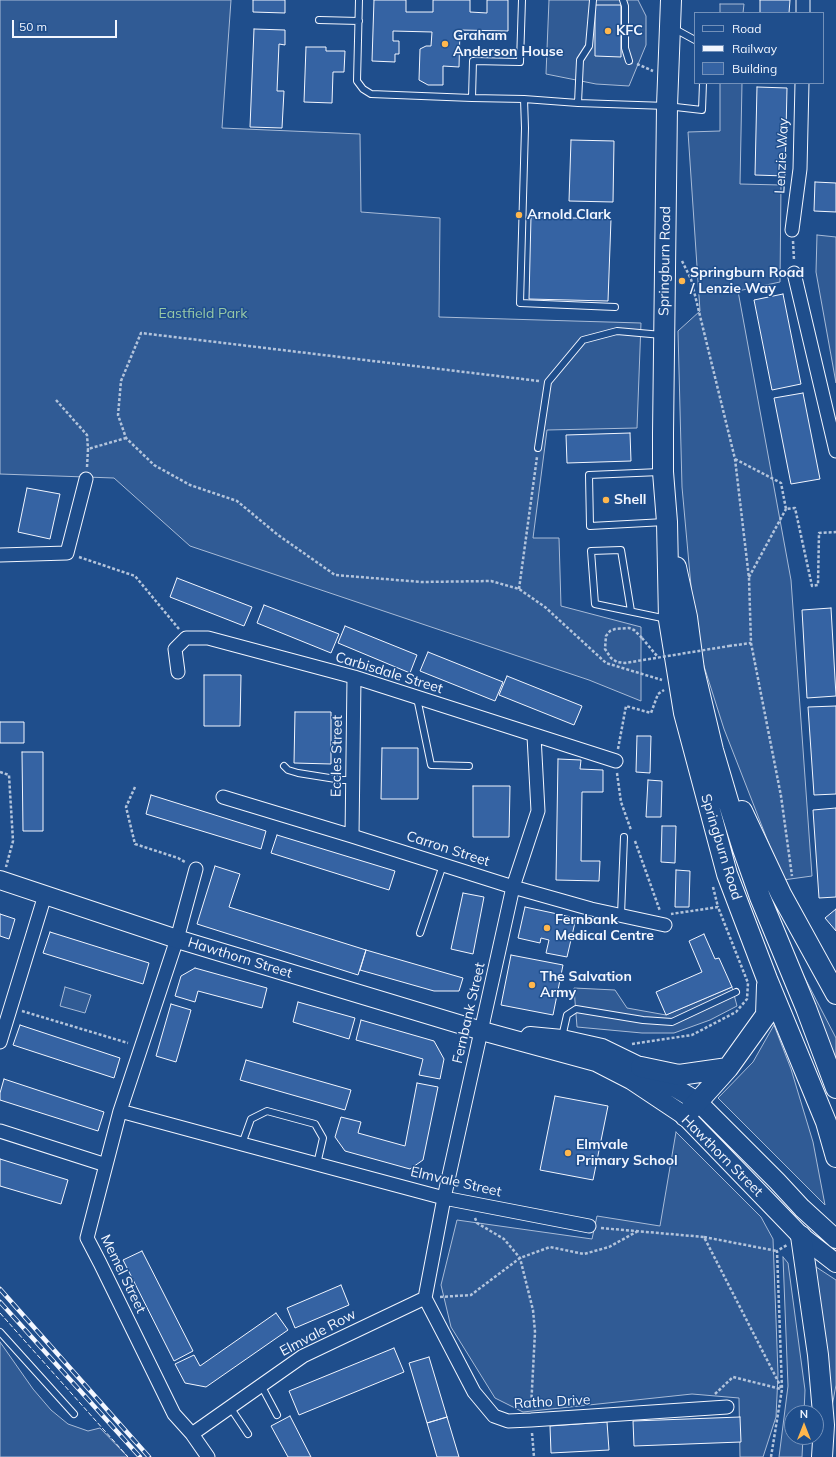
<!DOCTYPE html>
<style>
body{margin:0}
#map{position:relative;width:836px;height:1457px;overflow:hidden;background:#1f4e8c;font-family:Mulish,sans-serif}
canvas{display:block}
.legend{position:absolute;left:694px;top:12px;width:130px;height:72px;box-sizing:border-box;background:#1f4e8c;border:1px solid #7391ba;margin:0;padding:5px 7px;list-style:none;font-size:12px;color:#f2f6ff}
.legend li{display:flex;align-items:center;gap:8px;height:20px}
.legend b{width:20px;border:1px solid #7391ba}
.north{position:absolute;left:784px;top:1405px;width:40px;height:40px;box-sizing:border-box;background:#1f4e8c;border:1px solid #7391ba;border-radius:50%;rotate:0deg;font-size:11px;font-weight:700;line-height:16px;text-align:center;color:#f2f6ff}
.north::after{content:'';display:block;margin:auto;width:14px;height:18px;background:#ffb74d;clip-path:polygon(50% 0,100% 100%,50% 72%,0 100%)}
.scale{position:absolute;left:12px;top:20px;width:105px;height:18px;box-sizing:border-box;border:2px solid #f2f6ff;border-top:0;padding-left:5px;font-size:12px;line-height:14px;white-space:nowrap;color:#f2f6ff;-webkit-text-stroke:3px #1f4e8c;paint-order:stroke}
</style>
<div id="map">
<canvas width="836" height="1457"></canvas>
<ul class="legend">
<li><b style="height:5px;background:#1f4e8c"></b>Road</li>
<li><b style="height:5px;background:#f2f6ff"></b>Railway</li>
<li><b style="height:11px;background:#3563a3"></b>Building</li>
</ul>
<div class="north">N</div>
<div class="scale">50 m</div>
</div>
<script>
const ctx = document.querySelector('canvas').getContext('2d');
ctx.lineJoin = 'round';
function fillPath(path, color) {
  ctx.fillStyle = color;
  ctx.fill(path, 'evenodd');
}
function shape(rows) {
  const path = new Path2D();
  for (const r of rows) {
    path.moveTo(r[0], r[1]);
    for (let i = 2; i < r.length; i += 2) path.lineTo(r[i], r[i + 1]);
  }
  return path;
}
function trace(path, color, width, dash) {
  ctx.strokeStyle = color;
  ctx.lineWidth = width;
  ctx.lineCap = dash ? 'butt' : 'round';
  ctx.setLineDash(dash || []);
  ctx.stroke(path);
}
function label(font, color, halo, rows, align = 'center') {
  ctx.font = font + ' Mulish,sans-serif';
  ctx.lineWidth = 3;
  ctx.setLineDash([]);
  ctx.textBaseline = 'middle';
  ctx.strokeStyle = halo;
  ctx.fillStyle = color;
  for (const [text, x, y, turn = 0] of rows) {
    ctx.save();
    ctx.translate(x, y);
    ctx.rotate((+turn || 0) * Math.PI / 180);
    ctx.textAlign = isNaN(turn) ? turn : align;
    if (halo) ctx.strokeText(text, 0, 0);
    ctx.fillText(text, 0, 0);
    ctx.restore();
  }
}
const built = shape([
 [0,0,231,0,222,128,360,134,361,212,440,218,439,317,641,323,637,428,547,430,533,538,559,538,561,606,641,627,641,701,589,680,190,546,114,478,0,474,0,0],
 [549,0,638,0,646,16,646,45,629,86,596,84,546,74,549,0],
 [720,4,744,4,743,13,720,13,720,4],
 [720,83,742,83,740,184,781,185,780,282,738,291,791,580,812,876,783,880,724,729,696,641,682,487,678,331,700,311,688,132,720,131,720,83],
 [817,235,836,237,836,383,816,272,817,235],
 [795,959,836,1038,836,1065,795,959],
 [65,987,91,995,85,1013,60,1006,65,987],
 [732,987,737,1006,710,1020,674,1033,642,1033,577,1027,574,988,615,990,627,1008,666,1015,732,987],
 [774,1025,791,1069,813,1142,825,1205,718,1098,753,1062,774,1025],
 [676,1132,761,1217,773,1239,778,1374,776,1417,763,1457,740,1457,739,1398,692,1394,523,1412,495,1398,451,1327,441,1285,457,1220,592,1239,597,1216,660,1226,676,1132],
 [783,1257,788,1263,805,1390,804,1413,792,1413,792,1437,803,1437,802,1457,779,1457,788,1386,783,1257],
 [807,1261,836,1280,836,1385,828,1428,807,1261],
 [0,1342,33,1389,51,1410,68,1424,88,1431,100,1428,128,1457,0,1457,0,1342]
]);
fillPath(built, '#305b95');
trace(built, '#a8bbd7', 1);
const building = shape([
 [253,0,285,0,285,13,253,12,253,0],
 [374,0,406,0,406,12,433,12,433,0,470,0,470,12,487,13,487,0,508,0,508,31,460,30,459,67,443,66,443,85,428,85,419,80,420,49,426,46,431,46,432,32,393,31,393,41,399,41,399,54,395,54,395,62,372,61,374,0],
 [760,0,790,0,789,13,760,13,760,0],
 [595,5,621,5,621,57,595,56,595,5],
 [254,29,285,30,285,45,279,44,277,91,284,91,282,128,250,127,254,29],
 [306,47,326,47,326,51,345,51,344,72,333,72,332,103,304,102,306,47],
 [757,87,787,88,785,176,755,175,757,87],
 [571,140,614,141,613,202,569,201,571,140],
 [815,182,836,183,836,212,814,211,815,182],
 [531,217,611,219,608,301,529,299,531,217],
 [783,294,801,384,772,390,754,300,783,294],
 [803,393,820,479,791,484,774,398,803,393],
 [630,433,631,461,567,463,566,435,630,433],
 [27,488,60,494,50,539,18,532,27,488],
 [177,578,252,607,244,626,170,597,177,578],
 [264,605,339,634,331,653,257,623,264,605],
 [831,608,836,696,807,698,802,610,831,608],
 [345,626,417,655,410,673,338,643,345,626],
 [428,652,503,682,495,701,420,671,428,652],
 [204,675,241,675,240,726,204,726,204,675],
 [507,676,582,706,574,725,499,695,507,676],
 [836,706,836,794,814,795,808,707,836,706],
 [295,712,331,712,331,764,294,763,295,712],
 [0,722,24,722,24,743,0,743,0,722],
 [637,736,651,736,650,773,636,772,637,736],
 [382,748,418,748,418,799,381,799,382,748],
 [22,752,43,752,43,831,23,831,22,752],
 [558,759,581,760,580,769,603,770,603,792,582,792,581,861,600,861,599,881,556,880,558,759],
 [648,780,662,781,661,817,646,817,648,780],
 [473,786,510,786,509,837,473,837,473,786],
 [151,795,266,831,261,849,146,814,151,795],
 [836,808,836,897,819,898,813,810,836,808],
 [662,826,676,826,675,863,661,862,662,826],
 [277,835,395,871,389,890,271,853,277,835],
 [215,866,240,874,229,907,366,950,358,975,197,924,215,866],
 [676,870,690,871,689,907,675,907,676,870],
 [463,893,484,897,473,954,451,949,463,893],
 [525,907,576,918,567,957,546,953,549,940,541,938,540,943,518,938,525,907],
 [836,909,836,931,825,918,836,909],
 [0,914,15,919,9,939,0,936,0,914],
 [50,932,149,963,143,984,43,953,50,932],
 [704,934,715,959,719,958,732,987,666,1015,656,992,702,972,689,941,704,934],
 [366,950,463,978,459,991,434,991,360,970,366,950],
 [511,955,563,965,553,1015,501,1005,511,955],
 [195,968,267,988,262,1008,198,991,195,1002,175,996,181,976,195,968],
 [298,1002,355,1018,349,1039,293,1022,298,1002],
 [171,1004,191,1010,176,1062,156,1056,171,1004],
 [361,1020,434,1041,444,1059,440,1079,419,1075,423,1059,356,1040,361,1020],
 [20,1025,120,1058,114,1078,13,1045,20,1025],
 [246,1060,351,1090,345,1110,240,1080,246,1060],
 [4,1079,104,1112,98,1131,0,1100,0,1093,4,1079],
 [417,1083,438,1087,423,1160,410,1169,345,1151,335,1137,341,1117,361,1122,358,1133,405,1146,417,1083],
 [555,1096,608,1106,593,1180,540,1170,555,1096],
 [0,1159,68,1180,61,1204,0,1186,0,1159],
 [142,1251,193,1351,174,1361,123,1260,142,1251],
 [341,1285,349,1305,295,1328,287,1308,341,1285],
 [276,1313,288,1330,206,1387,185,1383,175,1364,194,1355,200,1366,276,1313],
 [394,1348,404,1372,299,1415,289,1391,394,1348],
 [429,1357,447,1417,427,1423,409,1363,429,1357],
 [290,1416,311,1457,288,1457,271,1426,290,1416],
 [447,1417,459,1457,437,1457,427,1423,447,1417],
 [740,1417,741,1442,634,1446,633,1421,740,1417],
 [607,1422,609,1450,551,1453,550,1426,607,1422]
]);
fillPath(building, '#3563a3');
trace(building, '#f2f6ff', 1);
const lane = shape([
 [359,0,357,81,363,89,371,94,472,98,524,99,578,103,667,106,702,110,703,83],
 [623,0,625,6,625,48,629,61],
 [319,20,359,21],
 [673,28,695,40],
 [472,98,473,61,520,62,522,0],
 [524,99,525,128,520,303,615,307],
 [578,103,580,60,589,46,593,0],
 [538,448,548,382,583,340,617,331,662,335],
 [660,472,589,475,590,526,665,522],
 [631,611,621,550,591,551,595,604,667,619],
 [417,698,431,765,469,766],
 [284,766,288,770,298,773,342,780,352,780],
 [621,915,624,837],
 [420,933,443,865],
 [562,1037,567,1015,576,1009,643,1020,672,1022,736,992],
 [242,1144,251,1119,267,1111,315,1124,323,1138,317,1164],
 [0,1332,74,1414],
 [261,1385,277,1415],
 [230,1407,248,1434]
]);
const street = shape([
 [803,13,803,0],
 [792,230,800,169,802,83],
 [794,273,836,451],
 [0,555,67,553,86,479],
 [178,672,175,649,186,638,208,638,354,677,616,761],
 [223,797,352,836,513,887,591,909,665,925],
 [352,836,354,677],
 [196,869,177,939,120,1111,87,1238,100,1263,174,1414,192,1434,208,1457],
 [0,1042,45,895],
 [120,1111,242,1144,444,1198,589,1226],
 [0,1131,106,1165],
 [425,1298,444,1198,513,887,538,811,534,736],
 [425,1298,474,1392,494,1416,508,1421,531,1420,727,1407],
 [192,1434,303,1356,425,1298]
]);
const secondary = shape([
 [0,880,177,939,482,1031,596,1062,631,1080,685,1116,801,1236,836,1263],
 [530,1036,562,1039,602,1048,641,1067,697,1101,777,1181,802,1208,836,1239]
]);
const primary = shape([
 [671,0,667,106,663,433,663,472,667,522,669,620,684,713,727,874,767,979,826,1122,836,1157],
 [676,567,687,617,694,670,713,750,728,801,743,849,760,897,806,1008,836,1088],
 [742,811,781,894,836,994],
 [641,1067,679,1075,728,1068],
 [685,1116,728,1068,766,1015,767,985],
 [801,1236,818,1355,824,1425,822,1457]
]);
trace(lane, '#f2f6ff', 8);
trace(street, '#f2f6ff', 15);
trace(secondary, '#f2f6ff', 20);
trace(primary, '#f2f6ff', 22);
trace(shape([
 [637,64,653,71],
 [793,241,794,260],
 [682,261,691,279,735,459,749,578,751,643,781,796,792,876],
 [539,381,141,333,121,381,118,415,126,438,154,465,190,485,237,501,278,535,335,575,422,582,491,581,519,589,545,607,606,663,662,680],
 [56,400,87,435,88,449],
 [735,459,781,483,786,509,795,508,812,586,818,585,819,533,836,532],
 [87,467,88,449,126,438],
 [79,557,135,576,179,629],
 [749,577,786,509],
 [519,589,537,457],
 [642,638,657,656],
 [729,646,751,643],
 [618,749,626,706,651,713,658,694,664,690],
 [0,772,9,775,13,841,6,867],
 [617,773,621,802,631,830],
 [135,787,126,807,135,844,178,858,185,862],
 [635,841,660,911],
 [713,887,718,907],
 [22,1011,128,1043],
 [632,1044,692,1035,736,1012,747,999,748,983,718,907,671,914],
 [475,1218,477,1223,504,1239,520,1258,533,1310,535,1332,531,1408],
 [601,1228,704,1237,782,1389],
 [704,1237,777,1251],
 [440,1297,471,1295,520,1258,550,1247,584,1254,609,1247,638,1231],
 [715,1394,733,1377,781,1389],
 [532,1433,534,1457],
 [771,1457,782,1389,777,1251,787,1245]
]), '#b3c4dc', 2.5, [3, 2]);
trace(lane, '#1f4e8c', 6);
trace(street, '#1f4e8c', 13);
trace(secondary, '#1f4e8c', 18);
trace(primary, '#1f4e8c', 20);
const rail = shape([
 [0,1289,149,1457],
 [0,1302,140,1457]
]);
trace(rail, '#f2f6ff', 4.5);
trace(rail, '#1f4e8c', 3, [9]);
trace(shape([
 [642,638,634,630,629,628,615,629,610,631,606,636,605,649,611,658,617,662,625,663,729,646]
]), '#b3c4dc', 2.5, [3, 2]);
trace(shape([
 [0,1313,128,1457]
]), '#f2f6ff', 1, [5, 2]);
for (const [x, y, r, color] of [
 [608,31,4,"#ffb74d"],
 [445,44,4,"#ffb74d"],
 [519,215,4,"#ffb74d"],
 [682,281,4,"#ffb74d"],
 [606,500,4,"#ffb74d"],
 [547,928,4,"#ffb74d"],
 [532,985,4,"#ffb74d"],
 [568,1153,4,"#ffb74d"]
]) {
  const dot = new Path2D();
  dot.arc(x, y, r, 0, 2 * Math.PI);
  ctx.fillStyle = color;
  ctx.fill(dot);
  trace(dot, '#1f4e8c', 1.5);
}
label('bold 14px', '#f2f6ff', '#1f4e8c', [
 ["KFC",616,31],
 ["Graham",453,36],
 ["Anderson House",453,52],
 ["Arnold Clark",527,215],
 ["Springburn Road",690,273],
 ["/ Lenzie Way",690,289],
 ["Shell",614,500],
 ["Fernbank",555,920],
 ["Medical Centre",555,936],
 ["The Salvation",540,977],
 ["Army",540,993],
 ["Elmvale",576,1145],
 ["Primary School",576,1161]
], 'left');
label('14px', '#f2f6ff', '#1f4e8c', [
 ["Lenzie Way",782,156,-87],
 ["Springburn Road",665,261,-89],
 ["Carbisdale Street",389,673,17],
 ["Eccles Street",337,756,-89],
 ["Springburn Road",721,847,73],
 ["Carron Street",448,849,18],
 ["Hawthorn Street",240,958,17],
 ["Fernbank Street",469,1013,-77],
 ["Hawthorn Street",722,1156,45],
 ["Elmvale Street",456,1182,13],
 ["Memel Street",123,1274,64],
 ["Elmvale Row",318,1333,-28],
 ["Ratho Drive",552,1402,-3]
]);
label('14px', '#97c8a6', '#1f4e8c', [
 ["Eastfield Park",203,314]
]);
</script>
